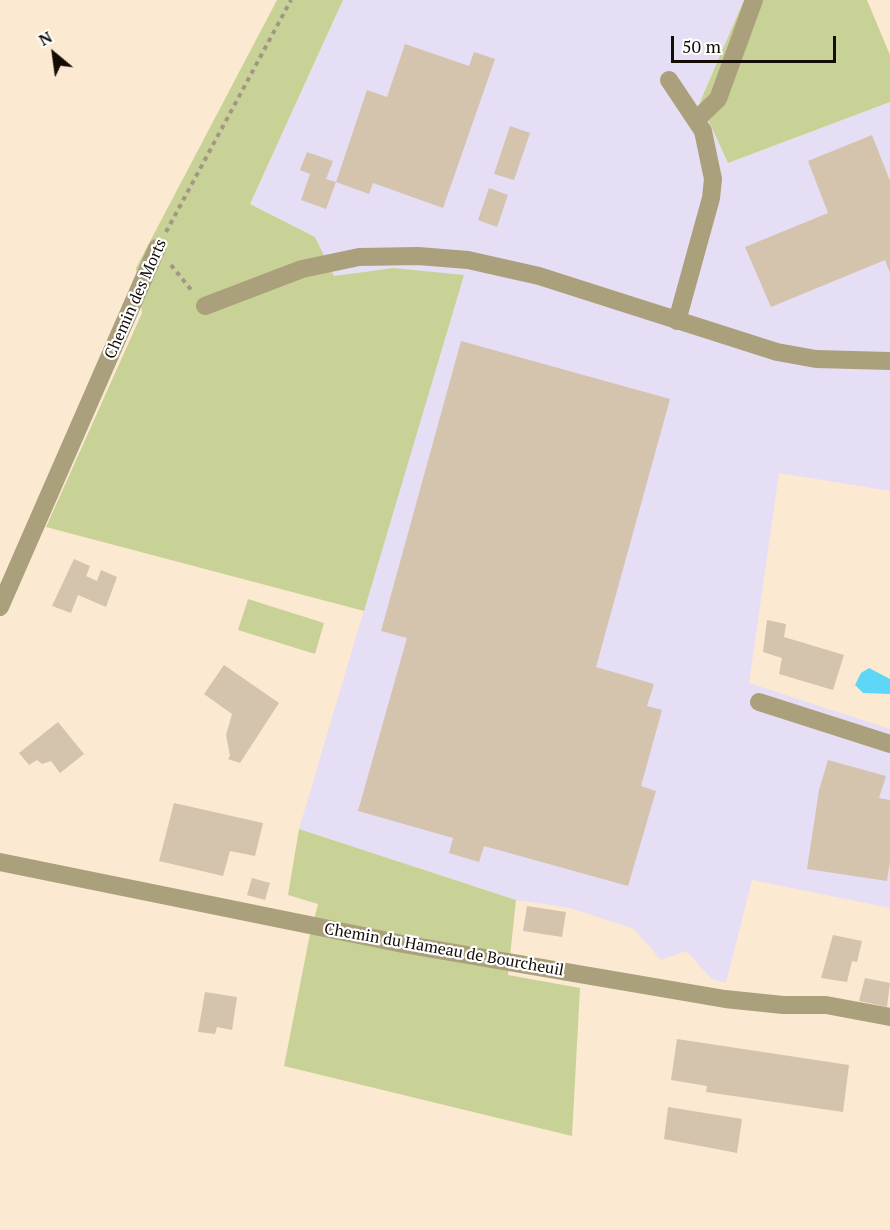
<!DOCTYPE html>
<style>
body{margin:0}
#map{position:relative;width:890px;height:1230px;overflow:hidden;background:#fce9d2;font-family:"PT Serif",serif}
canvas{display:block}
.north{position:absolute;left:24px;top:24px;width:60px;height:60px;-webkit-text-stroke:4px #fff;paint-order:stroke;rotate:331deg;font-size:16px;font-weight:700;line-height:24px;text-align:center;color:#130d06}
.north::after{content:'';display:block;margin:auto;width:21px;height:27px;background:#130d06;clip-path:polygon(50% 0,100% 100%,50% 72%,0 100%)}
.scale{position:absolute;left:671px;top:36px;width:165px;height:27px;box-sizing:border-box;border:3px solid #130d06;border-top:0;padding-left:8px;font-size:18px;line-height:21px;white-space:nowrap;color:#130d06;-webkit-text-stroke:4px #fff;paint-order:stroke}
</style>
<div id="map">
<canvas width="890" height="1230"></canvas>
<div class="north">N</div>
<div class="scale">50 m</div>
</div>
<script>
const ctx = document.querySelector('canvas').getContext('2d');
ctx.lineJoin = 'round';
function fillPath(path, color) {
  ctx.fillStyle = color;
  ctx.fill(path, 'evenodd');
}
function shape(rows) {
  const path = new Path2D();
  for (const r of rows) {
    path.moveTo(r[0], r[1]);
    for (let i = 2; i < r.length; i += 2) path.lineTo(r[i], r[i + 1]);
  }
  return path;
}
function trace(path, color, width, dash) {
  ctx.strokeStyle = color;
  ctx.lineWidth = width;
  ctx.lineCap = dash ? 'butt' : 'round';
  ctx.setLineDash(dash || []);
  ctx.stroke(path);
}
function label(font, color, halo, rows, align = 'center') {
  ctx.font = font + ' "PT Serif",serif';
  ctx.lineWidth = 4.5;
  ctx.setLineDash([]);
  ctx.textBaseline = 'middle';
  ctx.strokeStyle = halo;
  ctx.fillStyle = color;
  for (const [text, x, y, turn = 0] of rows) {
    ctx.save();
    ctx.translate(x, y);
    ctx.rotate((+turn || 0) * Math.PI / 180);
    ctx.textAlign = isNaN(turn) ? turn : align;
    if (halo) ctx.strokeText(text, 0, 0);
    ctx.fillText(text, 0, 0);
    ctx.restore();
  }
}
fillPath(shape([
 [343,0,744,0,700,102,728,163,890,102,890,491,779,473,749,683,890,729,890,908,752,880,726,983,712,979,686,951,661,960,634,929,570,908,516,900,299,829,463,276,393,268,334,276,315,237,250,204]
]), '#e6def4');
fillPath(shape([
 [277,0,343,0,250,204,315,237,334,276,393,268,464,275,364,611,46,527,142,313,136,268],
 [744,0,867,0,890,55,890,102,728,163,700,102],
 [248,599,324,623,315,654,238,630],
 [299,829,516,900,508,975,580,988,572,1136,284,1066,309,939,318,904,288,895]
]), '#c9d296');
fillPath(shape([
 [869,668,890,679,890,694,863,693,855,685,861,673]
]), '#5ed6f5');
fillPath(shape([
 [405,44,469,66,474,52,495,59,443,208,373,183,369,194,336,182,367,90,387,97],
 [510,126,530,133,514,180,494,174],
 [872,135,890,181,890,273,885,260,771,307,745,247,828,213,808,161],
 [307,152,333,161,326,179,336,182,326,209,301,200,310,174,300,170],
 [489,188,508,195,497,227,478,220],
 [461,341,670,399,596,667,654,684,647,706,662,710,641,786,656,791,628,886,484,846,479,862,449,853,453,838,358,811,407,638,381,631],
 [74,559,90,566,86,576,97,581,101,570,117,577,106,607,78,595,71,613,52,606],
 [767,620,786,624,784,637,844,655,833,690,779,674,782,658,763,652],
 [224,665,279,703,240,763,228,759,230,756,226,735,232,714,204,694],
 [58,722,84,754,60,773,51,761,42,764,37,760,29,765,19,753],
 [828,760,886,776,879,798,890,800,890,862,887,881,807,869,819,790],
 [174,803,263,823,255,856,230,851,223,876,159,861],
 [252,878,270,883,265,900,247,895],
 [527,906,566,912,562,937,523,931],
 [833,935,862,941,857,962,852,961,847,982,821,978],
 [865,978,890,983,887,1007,859,1001],
 [205,992,237,997,232,1030,217,1027,215,1034,198,1032],
 [677,1039,849,1065,843,1112,706,1092,707,1086,671,1080],
 [668,1107,742,1119,737,1153,664,1139]
]), '#d4c4ad');
trace(shape([
 [166,232,291,0],
 [171,265,193,292]
]), '#a49685', 4, [4.5, 4.5]);
trace(shape([
 [669,80,703,131,713,179,711,198,677,321],
 [696,120,718,99,754,0],
 [205,306,302,269,359,257,418,256,468,260,539,276,777,352,816,359,890,361],
 [0,607,157,248],
 [759,702,890,744],
 [0,862,403,944,725,999,783,1005,826,1005,890,1017]
]), '#aba07c', 18);
label('16px', '#130d06', '#fff', [
 ["Chemin des Morts",136,299,-66],
 ["Chemin du Hameau de Bourcheuil",444,950,10]
]);
</script>
